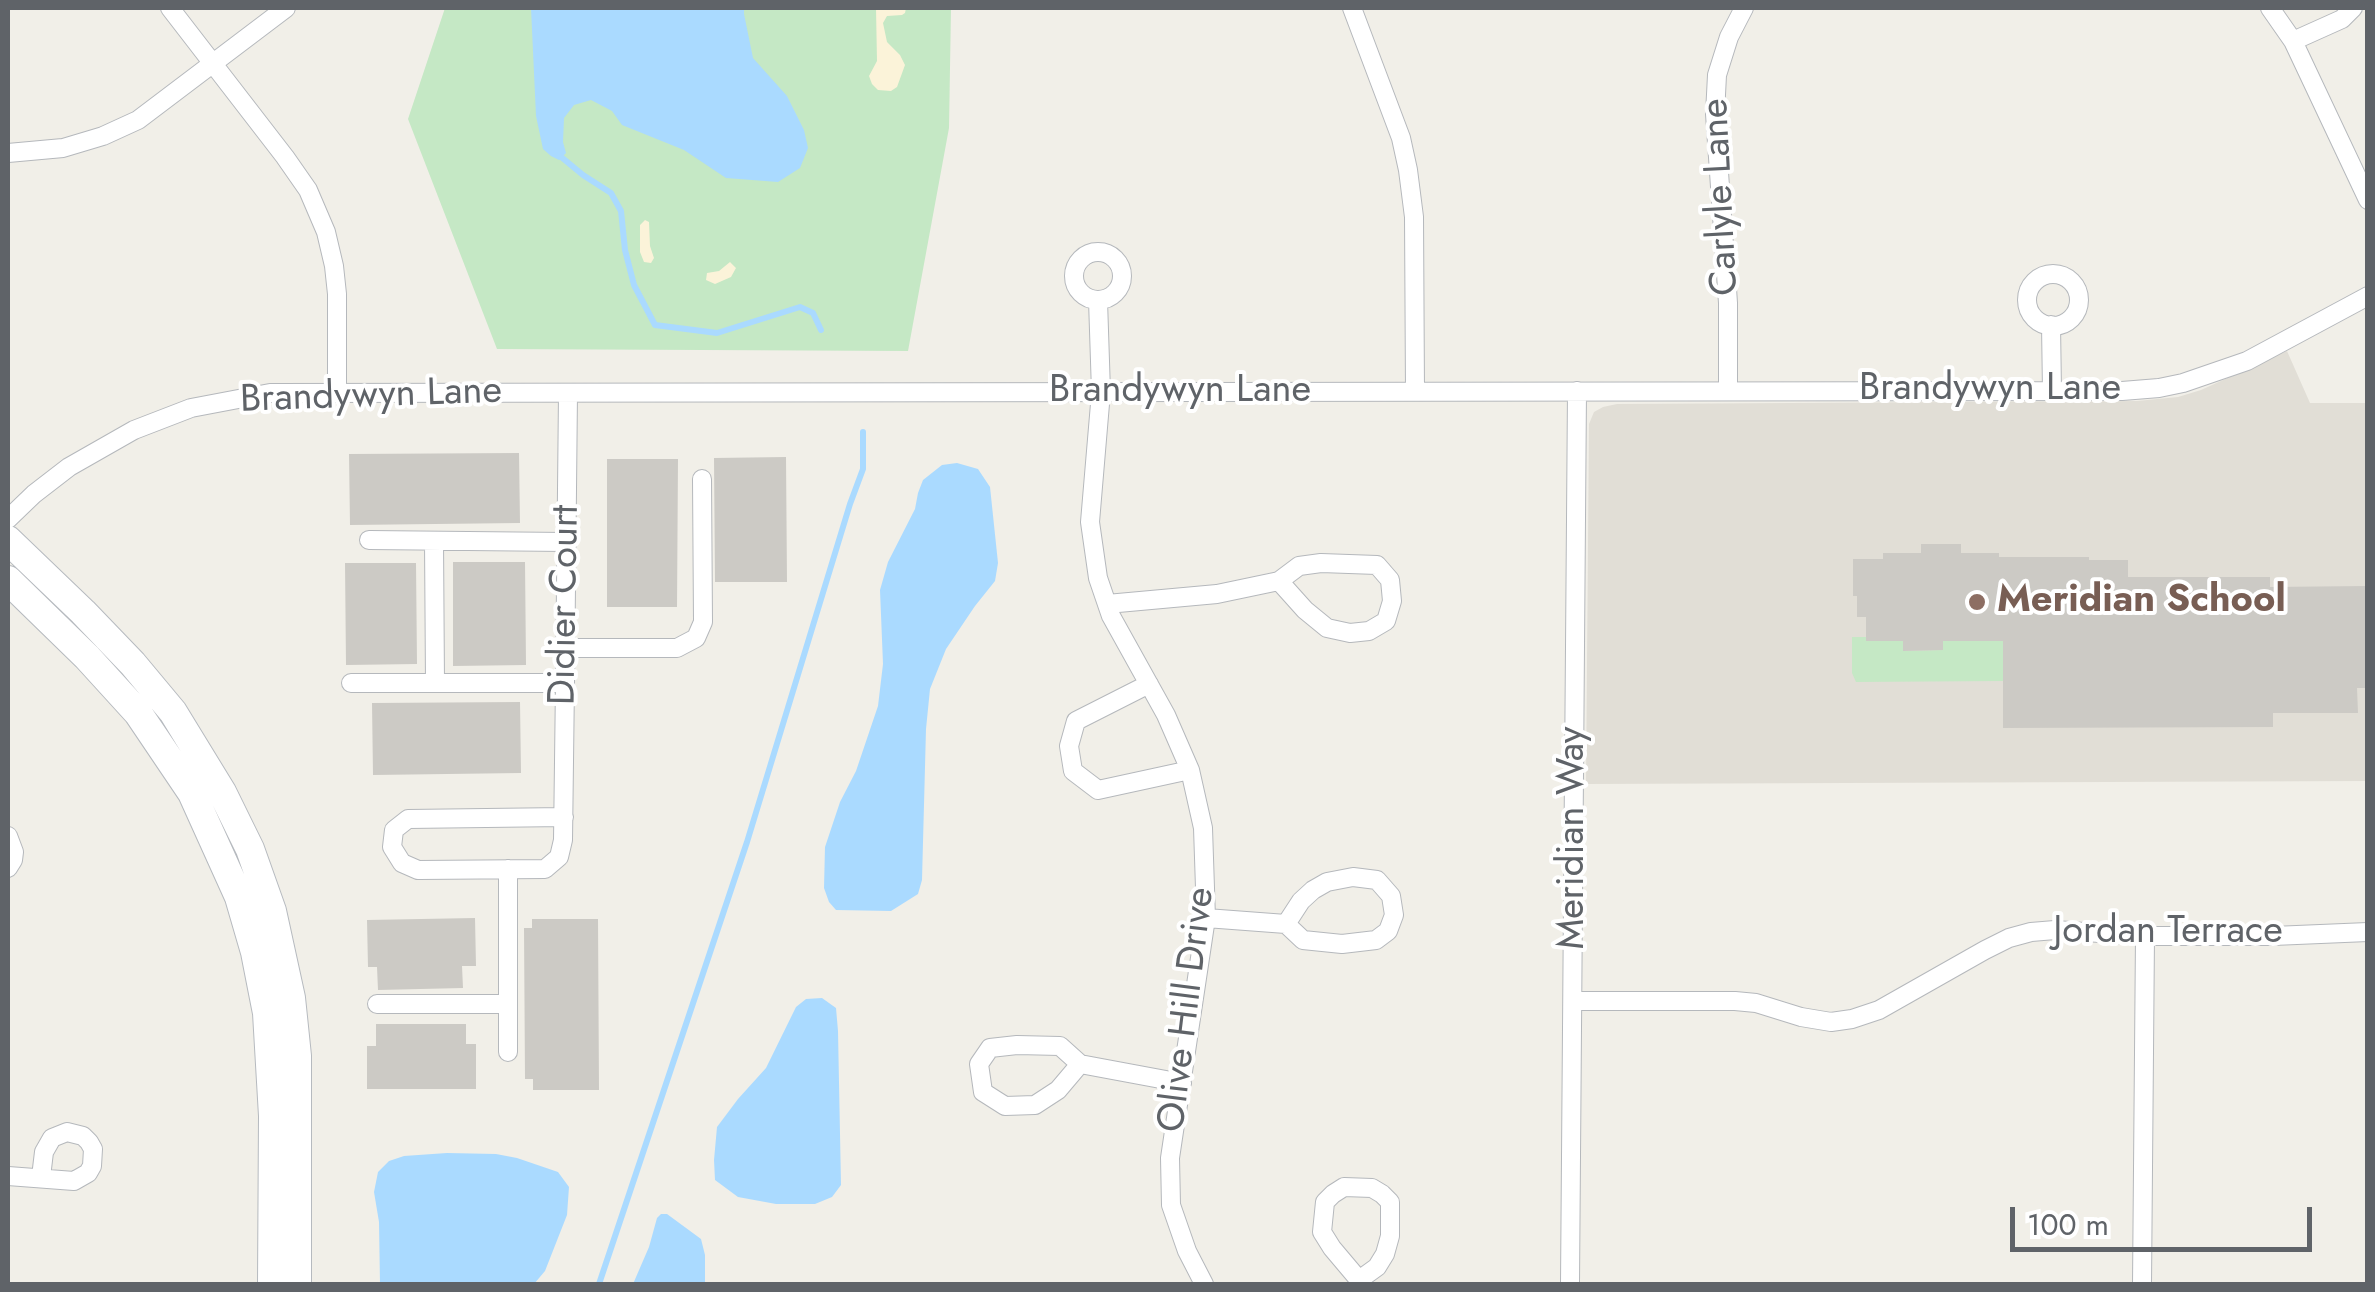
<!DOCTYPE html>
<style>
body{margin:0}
#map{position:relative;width:2375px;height:1292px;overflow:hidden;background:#f1efe8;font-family:Jost,sans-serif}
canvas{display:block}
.frame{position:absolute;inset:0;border:10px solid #5f6368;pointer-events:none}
.scale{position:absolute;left:2010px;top:1207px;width:302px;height:45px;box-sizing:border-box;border:5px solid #5f6368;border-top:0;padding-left:12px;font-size:30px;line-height:35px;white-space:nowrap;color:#5f6368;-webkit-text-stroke:8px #fff;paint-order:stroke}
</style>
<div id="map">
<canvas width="2375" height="1292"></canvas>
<div class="frame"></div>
<div class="scale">100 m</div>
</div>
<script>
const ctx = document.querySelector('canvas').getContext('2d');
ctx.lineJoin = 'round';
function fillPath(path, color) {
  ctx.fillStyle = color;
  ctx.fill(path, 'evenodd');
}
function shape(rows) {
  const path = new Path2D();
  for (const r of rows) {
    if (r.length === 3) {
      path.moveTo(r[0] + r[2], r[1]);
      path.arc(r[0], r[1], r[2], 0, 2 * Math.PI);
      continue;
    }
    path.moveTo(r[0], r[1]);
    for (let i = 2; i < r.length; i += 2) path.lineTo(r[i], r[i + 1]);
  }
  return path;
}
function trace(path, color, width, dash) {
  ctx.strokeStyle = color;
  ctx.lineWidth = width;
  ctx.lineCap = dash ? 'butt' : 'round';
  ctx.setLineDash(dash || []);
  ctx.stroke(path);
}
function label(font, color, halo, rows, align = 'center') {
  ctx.font = font + ' Jost,sans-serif';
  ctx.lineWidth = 8;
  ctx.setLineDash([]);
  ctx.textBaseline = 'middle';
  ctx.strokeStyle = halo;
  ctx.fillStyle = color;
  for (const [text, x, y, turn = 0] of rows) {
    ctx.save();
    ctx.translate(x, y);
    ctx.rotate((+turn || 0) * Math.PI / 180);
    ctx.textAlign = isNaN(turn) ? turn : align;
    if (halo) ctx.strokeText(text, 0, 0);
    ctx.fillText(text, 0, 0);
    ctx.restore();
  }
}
fillPath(shape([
 [2287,351,2310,403,2367,403,2367,781,1586,784,1589,424,1594,412,1603,407,1617,404,2137,401,2178,397,2201,390]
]), '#e1ded6');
fillPath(shape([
 [445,8,951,8,949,128,908,351,497,349,408,119],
 [2003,619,2003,681,1856,682,1852,673,1852,637,1866,637,1867,641,1903,640,1904,651,1943,650,1943,638]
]), '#c5e8c5');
fillPath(shape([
 [876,8,906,8,905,13,902,15,887,16,883,23,887,42,900,55,905,65,897,87,891,91,878,90,872,84,869,76,877,61],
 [645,220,649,222,650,246,654,258,651,263,644,262,640,252,640,225],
 [730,262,736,268,731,277,715,284,706,280,707,273,719,271]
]), '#fbf3d9');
fillPath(shape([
 [531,8,744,8,744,14,753,58,787,96,804,130,808,148,800,168,778,182,726,178,684,150,622,125,612,111,591,100,574,105,564,118,563,142,566,153,559,160,551,156,543,149,536,116],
 [957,463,978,469,990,487,998,563,995,581,975,606,946,649,930,689,926,729,922,880,918,894,891,911,836,910,829,902,824,888,825,847,840,802,856,771,878,706,883,664,880,590,888,562,915,509,918,493,923,480,942,465],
 [822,998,836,1008,838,1031,841,1185,832,1197,815,1204,776,1204,738,1197,715,1180,714,1160,717,1127,738,1099,766,1068,796,1007,806,999],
 [447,1153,496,1154,517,1158,558,1172,569,1187,567,1215,545,1271,534,1284,380,1284,379,1222,374,1192,378,1172,389,1161,404,1156],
 [661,1214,667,1214,701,1239,705,1255,705,1284,633,1284,649,1247,657,1218]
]), '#aadaff');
trace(shape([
 [560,156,583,175,611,193,621,211,625,250,634,285,655,325,717,333,800,307,813,313,821,330],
 [599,1284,747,842,850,504,863,469,863,432]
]), '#aadaff', 6);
fillPath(shape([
 [519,453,520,523,350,525,349,454],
 [786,457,787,582,715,582,714,458],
 [607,459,678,459,677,607,607,607],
 [1921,544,1961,544,1961,553,1999,553,1999,557,2089,557,2089,560,2128,560,2128,577,2270,577,2270,587,2367,586,2368,688,2357,688,2358,713,2273,713,2273,727,2003,728,2003,641,1943,641,1943,650,1903,651,1903,641,1866,641,1866,617,1857,617,1857,596,1853,596,1853,559,1883,559,1883,553,1921,553],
 [453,562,525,562,526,665,453,666],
 [345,563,416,563,417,664,346,665],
 [520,702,521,773,373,775,372,703],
 [475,918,476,966,462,966,463,988,378,990,377,967,368,967,367,920],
 [532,919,598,919,599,1090,533,1090,533,1079,525,1079,524,928,532,928],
 [376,1024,466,1024,466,1044,476,1044,476,1089,367,1089,367,1046,376,1046]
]), '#cccac5');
const street = shape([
 [170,8,285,157,308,190,326,232,334,266,337,294,337,393],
 [1352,8,1401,138,1408,170,1414,217,1415,392],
 [2270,8,2293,41,2368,200],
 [2293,41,2342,19,2353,8],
 [8,153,63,148,103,136,138,120,286,8],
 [1098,276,24],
 [2053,300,26],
 [1098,300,1101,392,1090,522,1098,578,1111,616,1166,715,1190,770,1203,828,1206,918,1170,1158,1171,1205,1187,1251,1204,1284],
 [2051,325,2052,391],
 [1728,391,1728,303,1715,114,1717,75,1729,37,1744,8],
 [8,519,34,494,69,467,134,430,191,408,270,393,2122,391,2159,388,2183,383,2247,361,2368,296],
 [369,540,566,542],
 [1107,604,1217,594,1279,581,1299,566,1321,563,1377,565,1390,580,1392,601,1386,621,1369,631,1350,633,1327,628,1305,610,1279,581],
 [565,648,677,648,696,638,703,622,702,479],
 [351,683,435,683,434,541],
 [435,683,565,683],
 [1149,684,1076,721,1069,746,1073,771,1098,790,1190,770],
 [564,817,408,819,394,830,392,847,402,863,418,870,545,869,559,857,563,840,565,683,568,393],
 [8,836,14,852,13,860,8,868],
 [508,869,508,1052],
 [1206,918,1286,924,1303,940,1342,944,1376,940,1388,931,1394,915,1391,896,1377,880,1353,877,1327,882,1313,890,1301,901,1286,924],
 [1573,1001,1735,1001,1756,1003,1801,1017,1831,1022,1852,1019,1879,1010,1985,950,2009,938,2031,932,2055,930,2145,936,2273,936,2368,932],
 [377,1004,508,1004],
 [1080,1064,1058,1090,1035,1105,1005,1106,983,1092,979,1064,990,1048,1017,1045,1060,1046,1080,1064,1182,1083],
 [8,1176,74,1181,88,1173,92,1166,93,1149,89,1142,83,1136,67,1132,52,1138,44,1152,41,1177],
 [1358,1284,1359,1280,1377,1267,1385,1254,1390,1236,1390,1202,1382,1194,1372,1188,1344,1187,1333,1194,1325,1202,1322,1232,1332,1248,1359,1280],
 [1570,1284,1577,391],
 [2142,1284,2145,936]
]);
const secondary = shape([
 [8,540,83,612,133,664,173,712,222,792,250,849,272,911,291,998,297,1056,297,1284],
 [8,580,87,657,138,713,192,793,239,897,255,952,267,1013,273,1116,272,1284]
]);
trace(street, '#b5b8bc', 20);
trace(secondary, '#b6babf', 30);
trace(street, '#fff', 18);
trace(secondary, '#fff', 28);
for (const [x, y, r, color] of [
 [1977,602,10,"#8d6e63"]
]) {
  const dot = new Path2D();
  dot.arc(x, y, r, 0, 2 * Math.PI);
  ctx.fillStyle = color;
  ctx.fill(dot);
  trace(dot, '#fff', 4);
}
label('38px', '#5f6368', '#fff', [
 ["Carlyle Lane",1722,197,-93],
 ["Brandywyn Lane",1990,390],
 ["Brandywyn Lane",1180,392],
 ["Brandywyn Lane",371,397,-2],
 ["Didier Court",566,605,-89],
 ["Meridian Way",1574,838,-90],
 ["Jordan Terrace",2168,933],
 ["Olive Hill Drive",1188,1010,-83]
]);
label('bold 38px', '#785e54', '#fff', [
 ["Meridian School",1997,602]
], 'left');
</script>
